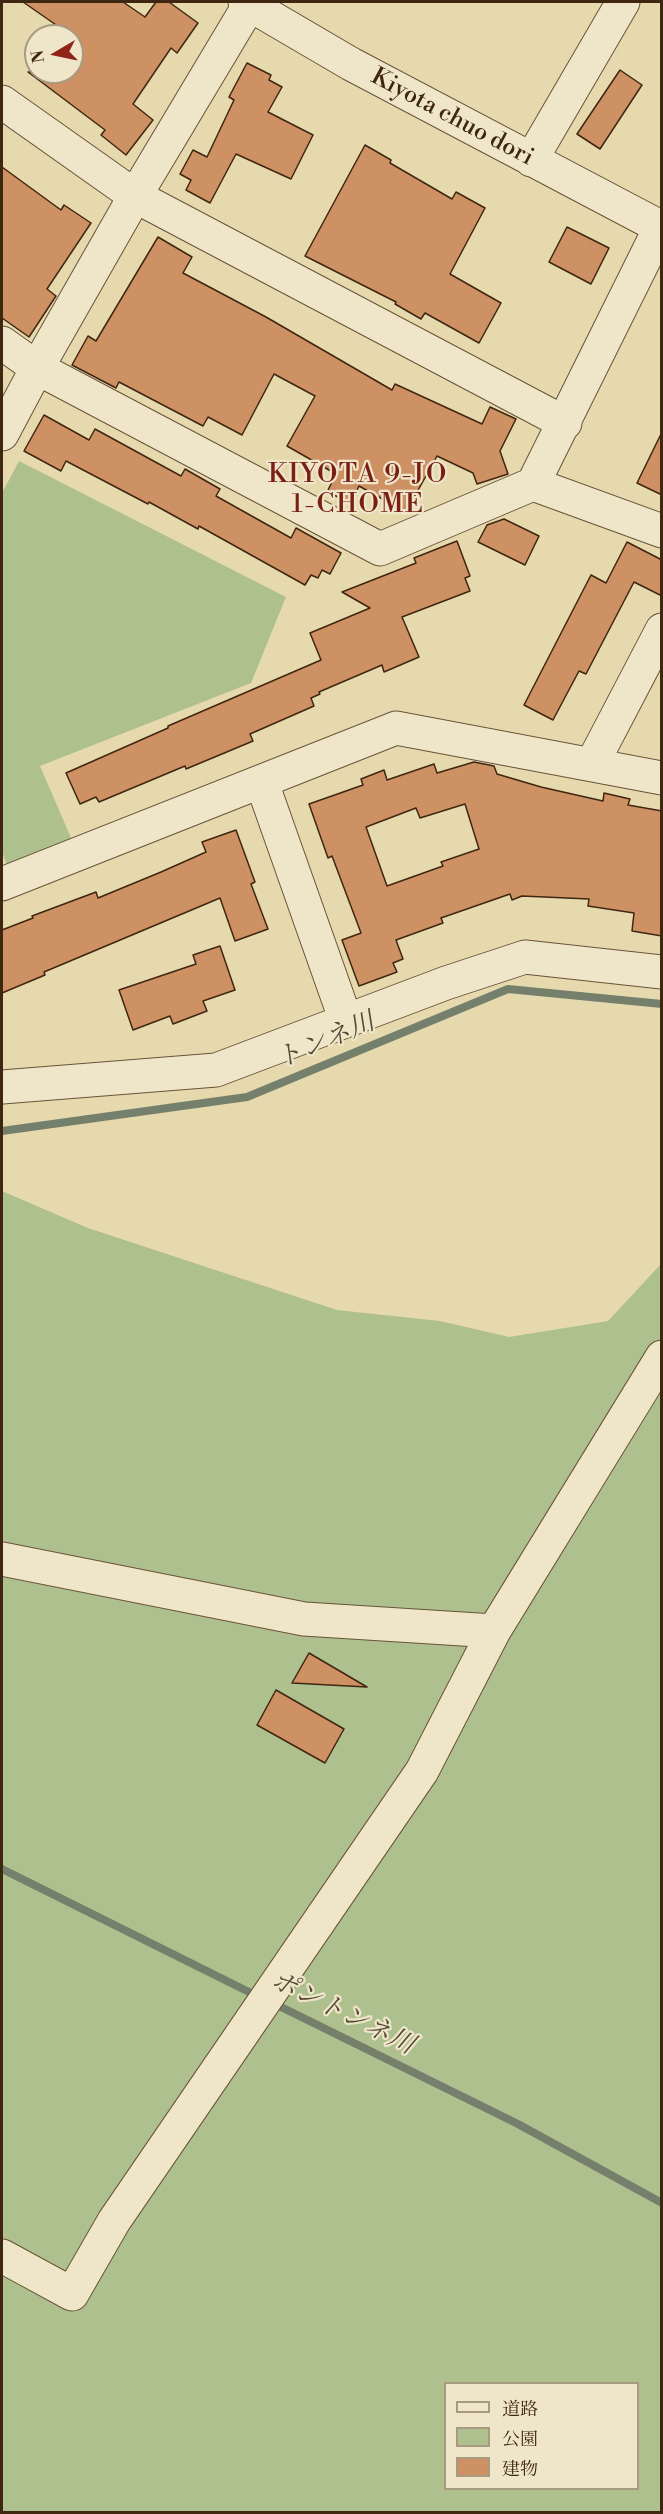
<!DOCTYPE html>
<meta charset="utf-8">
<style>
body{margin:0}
#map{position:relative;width:663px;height:2514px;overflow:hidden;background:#e7d9ae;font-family:"Libre Bodoni","Noto Serif JP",serif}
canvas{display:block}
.frame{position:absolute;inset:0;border:3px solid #3f2611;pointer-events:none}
.legend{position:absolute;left:444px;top:2382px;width:195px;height:108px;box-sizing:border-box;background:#efe6ca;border:2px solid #a99980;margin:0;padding:8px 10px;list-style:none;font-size:18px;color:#3f2611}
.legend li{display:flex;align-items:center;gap:12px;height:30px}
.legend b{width:30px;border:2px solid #a99980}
.north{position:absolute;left:24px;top:24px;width:60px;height:60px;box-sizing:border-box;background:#efe6ca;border:2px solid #a99980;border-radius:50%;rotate:261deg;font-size:16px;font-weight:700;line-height:24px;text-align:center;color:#3f2611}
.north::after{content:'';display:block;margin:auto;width:21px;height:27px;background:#8f2418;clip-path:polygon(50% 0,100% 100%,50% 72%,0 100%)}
</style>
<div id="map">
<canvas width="663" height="2514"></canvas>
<div class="frame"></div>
<ul class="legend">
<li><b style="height:8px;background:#efe6ca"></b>道路</li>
<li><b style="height:16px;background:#afc08f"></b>公園</li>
<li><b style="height:16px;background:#cd9163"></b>建物</li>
</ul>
<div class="north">N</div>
</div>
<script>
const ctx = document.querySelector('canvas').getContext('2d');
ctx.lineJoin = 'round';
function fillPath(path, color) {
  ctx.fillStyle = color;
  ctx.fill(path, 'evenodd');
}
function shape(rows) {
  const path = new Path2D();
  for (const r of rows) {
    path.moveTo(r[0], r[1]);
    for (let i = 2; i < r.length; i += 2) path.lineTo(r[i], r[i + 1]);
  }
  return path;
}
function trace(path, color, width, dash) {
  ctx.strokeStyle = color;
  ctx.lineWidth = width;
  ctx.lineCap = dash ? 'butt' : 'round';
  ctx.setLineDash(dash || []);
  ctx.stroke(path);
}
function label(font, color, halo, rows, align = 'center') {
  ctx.font = font + ' "Libre Bodoni","Noto Serif JP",serif';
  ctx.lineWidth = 4.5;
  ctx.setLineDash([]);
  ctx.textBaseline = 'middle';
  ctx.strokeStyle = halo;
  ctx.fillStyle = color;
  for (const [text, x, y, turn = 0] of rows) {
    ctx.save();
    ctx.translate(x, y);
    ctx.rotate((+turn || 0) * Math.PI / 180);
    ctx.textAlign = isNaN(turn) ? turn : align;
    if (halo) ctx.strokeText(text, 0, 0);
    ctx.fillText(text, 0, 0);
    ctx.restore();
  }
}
fillPath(shape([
 [19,461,286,597,251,683,40,766,72,840,7,866,2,851,2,493],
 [2,1191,88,1228,337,1310,440,1321,509,1337,608,1321,661,1264,661,2512,2,2512],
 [446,2384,638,2384,638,2488,446,2488]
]), '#afc08f');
trace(shape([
 [2,1131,247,1097,508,989,662,1004],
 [2,1869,259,1997],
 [271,2002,518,2124,662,2203]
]), '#747f6c', 8);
const building = shape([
 [23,2,123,2,145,17,156,2,169,2,198,23,177,53,171,48,133,104,153,120,126,155,101,135,105,130,28,72,72,72,72,36,23,2],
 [247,63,271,75,269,80,282,87,268,112,313,135,291,179,236,154,210,203,186,190,191,180,180,174,193,150,207,157,234,100,229,97,247,63],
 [620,70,642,85,600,149,577,134,620,70],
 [365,145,391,160,390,163,452,199,456,192,485,208,450,274,501,303,479,343,425,313,421,319,395,304,396,302,305,256,365,145],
 [2,167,61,210,64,205,91,223,47,289,56,296,29,337,2,318,2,167],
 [567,227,609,248,591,284,549,262,567,227],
 [158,237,192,257,183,273,266,317,392,390,395,384,482,424,490,407,516,419,500,451,508,474,477,484,473,473,437,456,406,512,359,486,351,503,327,492,336,474,287,446,315,396,274,374,242,435,208,417,203,426,119,382,116,388,72,365,88,336,96,341,158,237],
 [44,415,89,440,95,429,181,476,185,469,220,489,216,496,291,538,296,528,341,553,330,574,322,570,318,578,311,575,305,585,199,526,198,529,149,502,148,504,66,461,61,471,24,451,44,415],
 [662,432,662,495,637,483,662,432],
 [504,519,539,536,525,565,478,542,487,525,504,519],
 [457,541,470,576,465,578,470,591,402,617,419,657,384,672,382,665,319,692,320,694,311,698,314,706,250,734,253,741,186,769,185,766,99,802,96,797,80,804,66,773,168,728,168,726,321,660,310,633,370,608,342,592,416,563,414,558,457,541],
 [627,542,662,560,662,596,634,582,586,674,579,671,553,720,524,705,591,575,606,583,627,542],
 [474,762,494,766,497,774,541,787,603,801,604,793,630,799,628,805,662,811,662,936,632,931,634,913,588,906,589,899,522,896,512,900,510,894,441,918,443,923,396,940,403,959,393,963,397,972,359,986,342,940,361,933,332,856,328,858,309,804,363,785,361,779,384,770,387,780,434,764,437,773,474,762],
 [465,804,479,849,441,862,443,866,387,886,366,827,416,808,420,818,465,804],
 [236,830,255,882,251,884,268,929,235,941,220,898,44,972,45,975,2,993,2,930,33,918,32,916,96,892,98,898,161,872,206,852,202,842,236,830],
 [220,946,235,990,203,1001,207,1011,173,1024,170,1016,133,1030,119,990,196,964,193,955,220,946],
 [309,1653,367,1687,292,1683,309,1653],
 [276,1690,344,1729,325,1763,257,1725,276,1690]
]);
fillPath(building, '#cd9163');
trace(building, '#3f2611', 1.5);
const minor = shape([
 [245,2,351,64,662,228],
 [2,102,135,196,565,423],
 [531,160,623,2],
 [2,343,37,368,380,549,533,484,660,228],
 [2,434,37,368,135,196,251,2],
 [533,484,662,531],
 [592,764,662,630],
 [262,783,346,1021],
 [2,884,396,728,662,778],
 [2,1087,216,1070,446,983,525,957,662,972],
 [2,1559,304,1619,494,1631],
 [2,2256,72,2294,114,2221,422,1771,494,1631,662,1357]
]);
trace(minor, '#695338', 35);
trace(minor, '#efe6ca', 33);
label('24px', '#3f2611', '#efe6ca', [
 ["Kiyota chuo dori",452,118,28]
]);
ctx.letterSpacing = '1.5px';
label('26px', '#7a1f14', '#efe6ca', [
 ["KIYOTA 9-JO",358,476],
 ["1-CHOME",358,506]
]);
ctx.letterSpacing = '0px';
label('italic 26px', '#554b37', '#efe6ca', [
 ["トンネ川",326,1042,-23],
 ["ポントンネ川",342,2014,26]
]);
</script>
